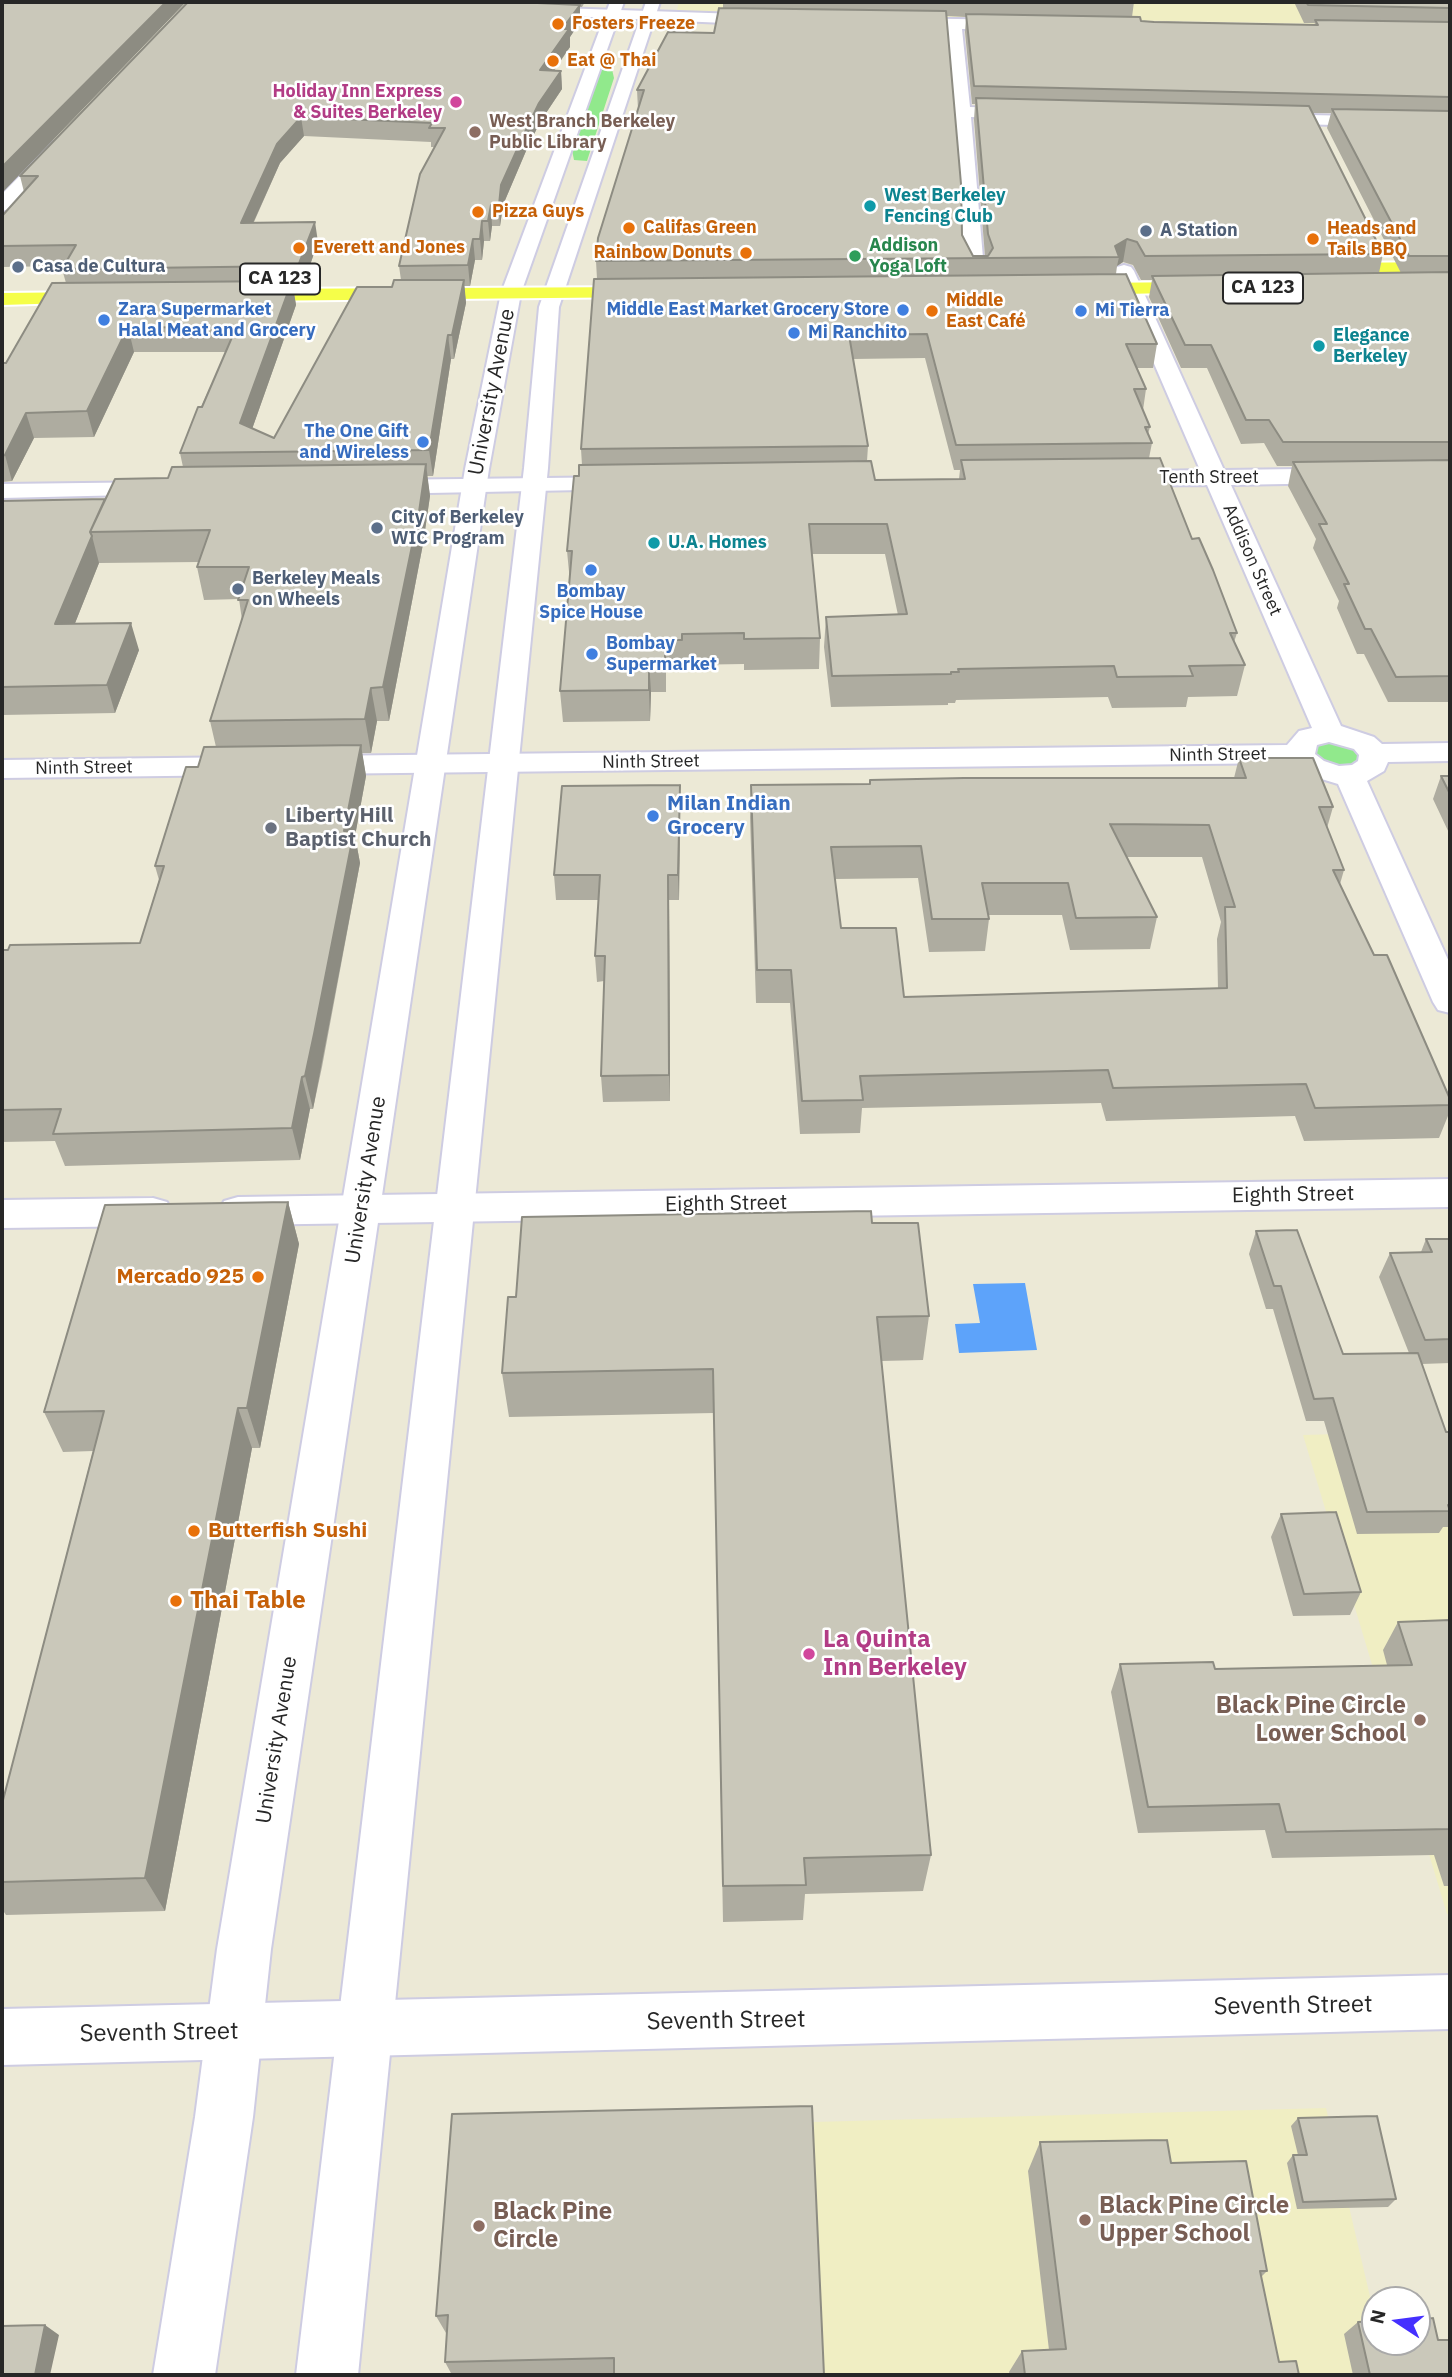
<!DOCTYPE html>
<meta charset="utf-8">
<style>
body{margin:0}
#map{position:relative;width:1452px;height:2377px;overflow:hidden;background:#ece9d6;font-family:"IBM Plex Sans",sans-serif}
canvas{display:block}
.frame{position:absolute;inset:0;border:4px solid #272727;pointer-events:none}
.north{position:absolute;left:1361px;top:2286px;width:70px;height:70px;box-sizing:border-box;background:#fff;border:2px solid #a9a9a9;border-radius:50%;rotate:283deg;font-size:19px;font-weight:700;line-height:28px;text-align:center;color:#272727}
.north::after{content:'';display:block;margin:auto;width:24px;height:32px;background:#4530ff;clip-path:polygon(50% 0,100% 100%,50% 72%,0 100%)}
</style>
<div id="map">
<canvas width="1452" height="2377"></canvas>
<div class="frame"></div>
<div class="north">N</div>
</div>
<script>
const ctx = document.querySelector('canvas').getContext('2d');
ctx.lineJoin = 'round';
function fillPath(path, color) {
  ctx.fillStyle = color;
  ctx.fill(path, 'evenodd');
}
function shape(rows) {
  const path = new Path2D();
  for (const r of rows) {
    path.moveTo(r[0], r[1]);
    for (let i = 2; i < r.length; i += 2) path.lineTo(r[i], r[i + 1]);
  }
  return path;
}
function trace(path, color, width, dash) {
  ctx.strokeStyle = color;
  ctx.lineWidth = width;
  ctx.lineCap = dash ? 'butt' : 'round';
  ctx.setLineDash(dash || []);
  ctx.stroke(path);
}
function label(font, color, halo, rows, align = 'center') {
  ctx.font = font + ' "IBM Plex Sans",sans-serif';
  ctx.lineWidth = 5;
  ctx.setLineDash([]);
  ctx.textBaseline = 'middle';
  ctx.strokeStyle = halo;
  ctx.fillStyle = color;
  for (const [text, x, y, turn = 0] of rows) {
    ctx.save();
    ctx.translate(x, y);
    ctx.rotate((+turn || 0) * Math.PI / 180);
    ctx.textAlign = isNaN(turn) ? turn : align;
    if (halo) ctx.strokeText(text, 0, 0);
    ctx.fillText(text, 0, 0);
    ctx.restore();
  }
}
fillPath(shape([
 [679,2,1319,2,1331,24,684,12,677,10],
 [1450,1431,1450,1914,1447,1914,1303,1435],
 [1326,2108,1375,2318,1375,2342,1388,2375,823,2375,813,2122]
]), '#f0eec3');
fillPath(shape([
 [603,65,611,65,614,78,587,161,574,160,572,150],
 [1332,740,1359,750,1362,762,1345,768,1315,759,1314,746]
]), '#91e98c');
fillPath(shape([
 [1025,1283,1037,1350,959,1353,955,1324,980,1323,973,1284]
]), '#5da3fa');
const street = shape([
 [529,7,769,15,777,20,769,25,524,14,522,11,524,8,529,7],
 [896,18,1018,20,1026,25,1018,30,962,29,970,107,1028,109,1036,114,1028,119,971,117,983,258,988,273,985,277,971,277,963,258,962,207,952,112,947,28,891,26,888,23,891,20,896,18],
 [1263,114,1450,118,1450,128,1257,123,1254,119,1257,115,1263,114],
 [59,141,68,146,65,150,9,209,2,211,2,194,53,142,59,141],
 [1124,265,1131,267,1134,271,1224,470,1450,467,1450,481,1231,485,1341,726,1374,737,1382,744,1450,743,1450,761,1388,762,1384,771,1367,781,1450,964,1450,1013,1438,1010,1433,1002,1338,784,1302,773,1291,763,312,774,301,771,297,765,301,759,312,756,1287,745,1299,731,1312,728,1207,485,1116,486,1107,484,1104,479,1107,474,1116,472,1200,470,1114,271,1117,267,1124,265],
 [1329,742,1354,749,1359,755,1358,761,1352,765,1339,766,1324,761,1315,754,1317,745,1329,742],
 [626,477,635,479,638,484,635,489,378,494,369,492,366,487,369,482,378,480,626,477],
 [164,482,173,484,176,489,173,494,2,498,2,484,164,482],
 [248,757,259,760,263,766,259,772,248,775,2,778,2,760,248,757],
 [1450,1179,1450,1207,238,1225,224,1221,219,1211,224,1201,238,1197,1450,1179],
 [153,1198,167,1202,172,1212,167,1222,153,1226,2,1228,2,1200,153,1198],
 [1450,1975,1450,2029,2,2065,2,2009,1450,1975]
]);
const secondary = shape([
 [610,2,624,2,521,293,489,469,271,1949,253,2117,215,2375,153,2375,195,2117,217,1949,465,469,501,293,610,2],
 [646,2,660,2,559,307,548,468,358,2375,296,2375,524,468,539,307,646,2]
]);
const primary = shape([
 [1450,262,1450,274,1327,275,1320,273,1317,269,1320,265,1327,263,1450,262],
 [1204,282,1211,284,1214,288,1211,292,1082,295,1075,293,1072,289,1075,285,1082,283,1204,282],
 [647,287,654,289,657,293,654,297,242,301,235,299,232,295,235,291,242,289,647,287],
 [94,292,101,294,104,298,101,302,2,305,2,293,94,292]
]);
trace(street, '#cecce2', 4);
trace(secondary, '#cecce2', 4);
trace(primary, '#fff', 4);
fillPath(street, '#fff');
fillPath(secondary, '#fff');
fillPath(primary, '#f5fe49');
fillPath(shape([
 [188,2,585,2,582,7,580,7,580,22,570,37,570,47,554,71,561,71,562,89,540,122,526,151,503,205,500,226,492,226,490,241,484,241,482,260,475,260,470,286,464,286,466,303,454,359,451,359,433,476,427,476,430,496,423,544,389,721,377,721,371,753,362,753,366,776,355,836,360,863,322,1067,313,1109,310,1109,300,1160,65,1166,55,1141,2,1142,2,950,140,943,159,880,155,866,198,767,216,747,210,721,242,620,239,599,204,600,197,567,199,562,99,563,75,623,139,650,115,713,2,715,2,497,3,501,105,499,168,478,183,467,180,453,226,352,134,352,94,437,34,438,12,481,2,482,2,363,6,363,66,283,62,269,64,266,2,267,2,216,24,192,20,176],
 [304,136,431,142,431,147,435,147,399,266,401,280,392,287,274,438,252,429,296,305,293,288,302,288,318,242,254,222,280,163],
 [723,2,1134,2,1132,17,1141,21,1314,25,1315,23,1304,23,1294,2,1450,2,1450,702,1388,702,1364,654,1357,654,1337,608,1339,601,1313,548,1316,539,1288,486,1292,466,1277,466,1264,443,1241,444,1207,368,1181,368,1149,297,1152,280,1141,280,1133,265,1123,262,1117,266,1116,274,1157,344,1153,368,1137,368,1146,389,1143,410,1150,427,1148,434,1152,443,1149,458,1192,539,1237,633,1234,642,1245,665,1237,696,1188,697,1186,707,1112,708,1108,697,956,700,955,703,948,703,948,705,831,707,824,647,826,617,898,615,885,554,812,554,820,638,819,669,744,670,744,664,683,665,683,671,666,671,666,692,651,692,650,721,563,722,560,691,570,582,567,551,579,476,582,465,581,449,597,279,596,261,638,109,637,90,714,33,723,8],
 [947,16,966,17,965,32,972,104,975,104,974,120,985,256,973,256,962,235],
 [1312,113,1331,113,1327,128,1401,273,1379,273,1383,254],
 [925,358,954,470,960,470,959,479,875,480,867,461,868,446,853,359],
 [1239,758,1333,807,1327,828,1344,870,1340,884,1374,955,1450,1099,1450,1111,1439,1138,1304,1141,1295,1116,1106,1121,1101,1103,862,1108,860,1133,800,1134,790,1003,756,1003,750,817,751,785,869,784,870,780,1234,778],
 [1126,857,1202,857,1221,922,1217,939,1218,989,904,997,841,928,835,879,918,878,929,952,985,951,989,919,989,915,1062,915,1070,950,1150,949,1157,917],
 [1441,776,1450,776,1450,835,1433,799],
 [680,810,679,900,669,900,670,1101,603,1102,601,1076,604,981,597,982,595,956,599,900,556,900,554,875],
 [288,1202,299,1244,260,1448,252,1448,165,1911,6,1915,2,1909,2,1804,93,1451,63,1452,44,1412],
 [872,1223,929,1316,923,1360,881,1361,931,1855,923,1891,805,1894,803,1920,723,1922,714,1413,509,1417,502,1373,516,1297],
 [1256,1231,1343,1354,1409,1353,1379,1277,1390,1253,1421,1252,1426,1239,1450,1239,1450,1363,1422,1364,1446,1432,1450,1432,1450,1527,1443,1527,1439,1533,1357,1534,1324,1421,1306,1421,1273,1309,1266,1309,1249,1254],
 [1281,1514,1361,1592,1350,1615,1293,1616,1271,1537],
 [1450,1620,1450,1886,1444,1886,1434,1855,1272,1858,1265,1830,1138,1833,1111,1692,1120,1664,1215,1669,1387,1665,1383,1650,1398,1622],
 [452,2114,824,2375,614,2374,452,2375,445,2362,447,2333,446,2333,436,2316],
 [1298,2118,1396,2199,1388,2207,1297,2209,1287,2163,1293,2155,1298,2155,1291,2126],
 [1040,2142,1171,2163,1267,2271,1261,2277,1279,2362,1299,2375,1010,2375,1009,2372,1022,2351,1049,2350,1028,2171],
 [1358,2322,1438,2340,1450,2375,1353,2375,1344,2334]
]), '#aeaca0');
fillPath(shape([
 [166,2,186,2,2,193,2,167],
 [580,5,580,22,570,37,570,47,541,88,540,70,562,29],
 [561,71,562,89,540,122,526,151,503,205,500,226,499,205,501,185,525,132,539,103],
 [301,117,304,136,280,163,244,243,241,223,277,144],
 [491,205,492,226,490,241,488,221],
 [482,221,484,241,482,260,480,239],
 [315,222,318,242,302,288,298,266],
 [473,239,475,260,470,286,468,265],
 [1127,239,1123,262,1117,266,1119,257,1115,246],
 [464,280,466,303,454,359,452,335],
 [292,281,296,305,245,449,240,423],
 [128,327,134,352,94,437,87,411],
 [448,335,451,359,433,476,429,450],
 [26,413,34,438,12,481,5,455],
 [426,464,430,496,423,544,389,721,383,687],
 [92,536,99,563,64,651,55,624],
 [131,623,139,650,115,713,107,685],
 [649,661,651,692,650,721,649,690],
 [371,688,377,721,371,753,365,719],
 [361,745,366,776,355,836,360,863,313,1109,305,1076,344,831],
 [680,785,680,810,679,900,678,875],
 [668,875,669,900,670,1101,669,1075],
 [302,1077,310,1109,300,1160,292,1128],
 [288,1202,299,1244,260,1448,247,1408],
 [238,1408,252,1448,165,1911,145,1878],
 [45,2325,59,2335,50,2375,35,2375]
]), '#8d8c82');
const building = shape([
 [2,2,166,2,2,167,2,2],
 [188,2,516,2,580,5,562,29,569,29,540,70,561,71,539,103,525,132,501,185,499,205,491,205,488,221,482,221,480,239,473,239,468,265,399,266,420,174,445,128,429,128,432,123,301,117,277,144,241,223,315,222,298,266,62,269,76,245,2,246,2,216,38,176,20,176,188,2],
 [1306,2,1450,2,1450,8,1308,5,1306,2],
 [719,8,946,11,961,184,962,235,973,256,988,256,993,248,988,234,976,98,1309,106,1383,254,1145,256,1137,242,1127,239,1115,246,1119,257,596,261,598,238,644,90,637,90,668,32,714,33,719,8],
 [966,14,1140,17,1141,21,1154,22,1318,25,1315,20,1450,22,1450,97,974,86,966,14],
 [1332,109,1450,111,1450,256,1409,256,1332,109],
 [1450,272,1450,344,1449,344,1450,346,1450,442,1283,442,1269,420,1246,420,1211,345,1185,345,1152,276,1450,272],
 [1126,274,1157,344,1126,344,1146,389,1134,389,1150,427,1145,427,1152,443,956,445,927,334,849,335,868,446,581,449,594,279,1126,274],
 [394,280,464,280,452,335,448,335,429,450,180,453,198,407,202,407,236,328,128,327,87,411,26,413,5,455,2,456,2,363,6,363,52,283,292,281,240,423,274,438,357,287,392,287,394,280],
 [1160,458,1192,539,1199,538,1213,570,1237,633,1230,633,1245,665,1189,666,1193,676,1117,677,1114,666,958,669,959,672,951,672,951,674,832,676,826,617,907,614,887,524,809,524,820,638,744,639,744,633,682,634,682,640,665,640,665,661,649,661,649,690,560,691,572,551,567,551,574,476,579,476,579,465,871,461,875,480,965,479,961,460,1160,458],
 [1450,460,1450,676,1396,677,1371,629,1365,629,1344,584,1349,584,1319,524,1327,524,1293,462,1450,460],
 [426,464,419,512,383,687,371,688,365,719,210,721,248,600,238,600,249,567,197,567,210,530,90,532,115,479,168,478,172,467,426,464],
 [105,499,90,532,92,536,55,624,131,623,107,685,2,687,2,501,105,499],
 [361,745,344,831,354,831,314,1034,305,1076,302,1077,292,1128,53,1134,61,1109,2,1110,2,950,8,950,10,945,140,943,164,866,155,866,186,767,198,767,204,747,361,745],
 [1239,758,1313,758,1333,807,1319,807,1344,870,1333,870,1374,955,1387,955,1450,1099,1450,1105,1315,1108,1306,1084,1113,1088,1108,1070,860,1076,863,1100,802,1101,791,970,757,970,751,785,870,784,870,780,964,778,1246,778,1239,758],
 [1110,824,1209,825,1235,907,1225,907,1227,988,904,997,896,928,841,928,831,847,921,846,932,919,989,919,982,883,1068,883,1076,918,1157,917,1110,824],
 [1441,776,1450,776,1450,794,1441,776],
 [680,785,678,875,668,875,669,1075,601,1076,605,956,595,956,600,875,554,875,562,786,680,785],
 [288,1202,247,1408,238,1408,145,1878,2,1882,2,1804,104,1411,44,1412,105,1205,288,1202],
 [871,1211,872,1223,918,1223,929,1316,877,1317,931,1855,804,1858,806,1885,723,1886,713,1369,502,1373,508,1297,516,1297,522,1217,871,1211],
 [1297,1230,1343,1354,1418,1353,1446,1432,1450,1432,1450,1505,1448,1505,1450,1511,1367,1512,1333,1398,1314,1399,1281,1286,1274,1286,1256,1231,1297,1230],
 [1426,1239,1450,1239,1450,1339,1425,1340,1390,1253,1432,1252,1426,1239],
 [1336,1512,1361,1592,1304,1594,1281,1514,1336,1512],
 [1450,1620,1450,1829,1286,1832,1279,1804,1148,1807,1120,1664,1213,1662,1215,1669,1412,1665,1398,1622,1450,1620],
 [812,2106,824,2375,614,2375,614,2358,445,2362,448,2315,436,2316,452,2114,812,2106],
 [1377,2116,1396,2199,1303,2202,1293,2155,1307,2155,1298,2118,1377,2116],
 [1167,2140,1171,2163,1246,2161,1267,2271,1260,2271,1279,2362,1296,2361,1299,2375,1025,2375,1022,2351,1066,2349,1040,2142,1167,2140],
 [1433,2318,1438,2340,1450,2340,1450,2375,1370,2375,1358,2322,1375,2321,1375,2342,1417,2342,1417,2319,1433,2318],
 [45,2325,35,2375,2,2375,2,2326,45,2325]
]);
fillPath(building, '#cac8ba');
trace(building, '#8d8c82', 2);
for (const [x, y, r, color] of [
 [558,24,7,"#e8710a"],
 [553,61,7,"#e8710a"],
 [456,102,7,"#d1479c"],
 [475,132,7,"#8d6e63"],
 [870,206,7,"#0f9aa8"],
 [478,212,7,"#e8710a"],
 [629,228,7,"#e8710a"],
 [1146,231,7,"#5c6f8a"],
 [1313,239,7,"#e8710a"],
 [299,248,7,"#e8710a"],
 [746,253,7,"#e8710a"],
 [855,256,7,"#2e9e5b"],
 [18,267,7,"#5c6f8a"],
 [903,310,7,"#3f7fe0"],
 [932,311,7,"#e8710a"],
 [1081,311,7,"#3f7fe0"],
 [104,320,7,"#3f7fe0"],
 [794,333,7,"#3f7fe0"],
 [1319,346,7,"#0f9aa8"],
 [423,442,7,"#3f7fe0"],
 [377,528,7,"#5c6f8a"],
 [654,543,7,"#0f9aa8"],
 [591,570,7,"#3f7fe0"],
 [238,589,7,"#5c6f8a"],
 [592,654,7,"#3f7fe0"],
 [653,816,7,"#3f7fe0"],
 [271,828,7,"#6b7280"],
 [258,1277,7,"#e8710a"],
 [194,1531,7,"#e8710a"],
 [176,1601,7,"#e8710a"],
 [809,1654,7,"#d1479c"],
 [1420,1720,7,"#8d6e63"],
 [1085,2220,7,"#8d6e63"],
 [479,2226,7,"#8d6e63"]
]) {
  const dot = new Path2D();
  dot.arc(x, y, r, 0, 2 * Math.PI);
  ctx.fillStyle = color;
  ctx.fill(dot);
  trace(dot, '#fff', 2.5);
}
label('bold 18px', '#c56008', '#fff', [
 ["Fosters Freeze",572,24],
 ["Eat @ Thai",567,61],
 ["Pizza Guys",492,212],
 ["Califas Green",643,228],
 ["Heads and",1327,229],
 ["Tails BBQ",1327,250],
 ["Everett and Jones",313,248],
 ["Rainbow Donuts",732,253,"right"],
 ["Middle",946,301],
 ["East Café",946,322]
], 'left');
label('bold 18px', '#b23c85', '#fff', [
 ["Holiday Inn Express",442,92],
 ["& Suites Berkeley",442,113]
], 'right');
label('bold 18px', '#785e54', '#fff', [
 ["West Branch Berkeley",489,122],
 ["Public Library",489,143]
], 'left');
label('bold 18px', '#0d838f', '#fff', [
 ["West Berkeley",884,196],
 ["Fencing Club",884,217],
 ["Elegance",1333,336],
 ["Berkeley",1333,357],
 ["U.A. Homes",668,543]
], 'left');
label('bold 18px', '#4e5e75', '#fff', [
 ["A Station",1160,231],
 ["Casa de Cultura",32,267],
 ["City of Berkeley",391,518],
 ["WIC Program",391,539],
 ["Berkeley Meals",252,579],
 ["on Wheels",252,600]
], 'left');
label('bold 18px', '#27864d', '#fff', [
 ["Addison",869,246],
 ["Yoga Loft",869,267]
], 'left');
label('bold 18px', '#366cbe', '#fff', [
 ["Zara Supermarket",118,310],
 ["Halal Meat and Grocery",118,331],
 ["Middle East Market Grocery Store",889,310,"right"],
 ["Mi Tierra",1095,311],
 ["Mi Ranchito",808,333],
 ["The One Gift",409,432,"right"],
 ["and Wireless",409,453,"right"],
 ["Bombay",591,592,"center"],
 ["Spice House",591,613,"center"],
 ["Bombay",606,644],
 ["Supermarket",606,665]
], 'left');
label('18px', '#272727', '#fff', [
 ["Tenth Street",1209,478],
 ["Addison Street",1252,560,66],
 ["Ninth Street",1218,755,-1],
 ["Ninth Street",651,762,-1],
 ["Ninth Street",84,768,-1]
]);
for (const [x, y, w] of [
 [280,279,80],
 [1263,288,80]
]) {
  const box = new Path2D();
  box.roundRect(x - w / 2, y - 15.5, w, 31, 5);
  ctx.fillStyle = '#fff';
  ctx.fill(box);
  trace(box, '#272727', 2);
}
label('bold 19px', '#272727', null, [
 ["CA 123",280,279],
 ["CA 123",1263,288]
]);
label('21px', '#272727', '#fff', [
 ["University Avenue",492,392,-79],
 ["University Avenue",366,1180,-81],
 ["Eighth Street",1293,1195,-1],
 ["Eighth Street",726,1204,-1],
 ["University Avenue",277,1740,-81]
]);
label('bold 21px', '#366cbe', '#fff', [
 ["Milan Indian",667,804],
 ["Grocery",667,828]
], 'left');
label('bold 21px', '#5b616d', '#fff', [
 ["Liberty Hill",285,816],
 ["Baptist Church",285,840]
], 'left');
label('bold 21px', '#c56008', '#fff', [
 ["Mercado 925",244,1277],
 ["Butterfish Sushi",208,1531,"left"]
], 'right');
label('bold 24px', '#c56008', '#fff', [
 ["Thai Table",190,1601]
], 'left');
label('bold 24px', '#b23c85', '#fff', [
 ["La Quinta",823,1640],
 ["Inn Berkeley",823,1668]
], 'left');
label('bold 24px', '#785e54', '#fff', [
 ["Black Pine Circle",1406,1706,"right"],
 ["Lower School",1406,1734,"right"],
 ["Black Pine Circle",1099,2206],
 ["Upper School",1099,2234],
 ["Black Pine",493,2212],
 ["Circle",493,2240]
], 'left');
label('24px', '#272727', '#fff', [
 ["Seventh Street",1293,2006,-1],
 ["Seventh Street",726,2021,-1],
 ["Seventh Street",159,2033,-1]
]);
</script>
